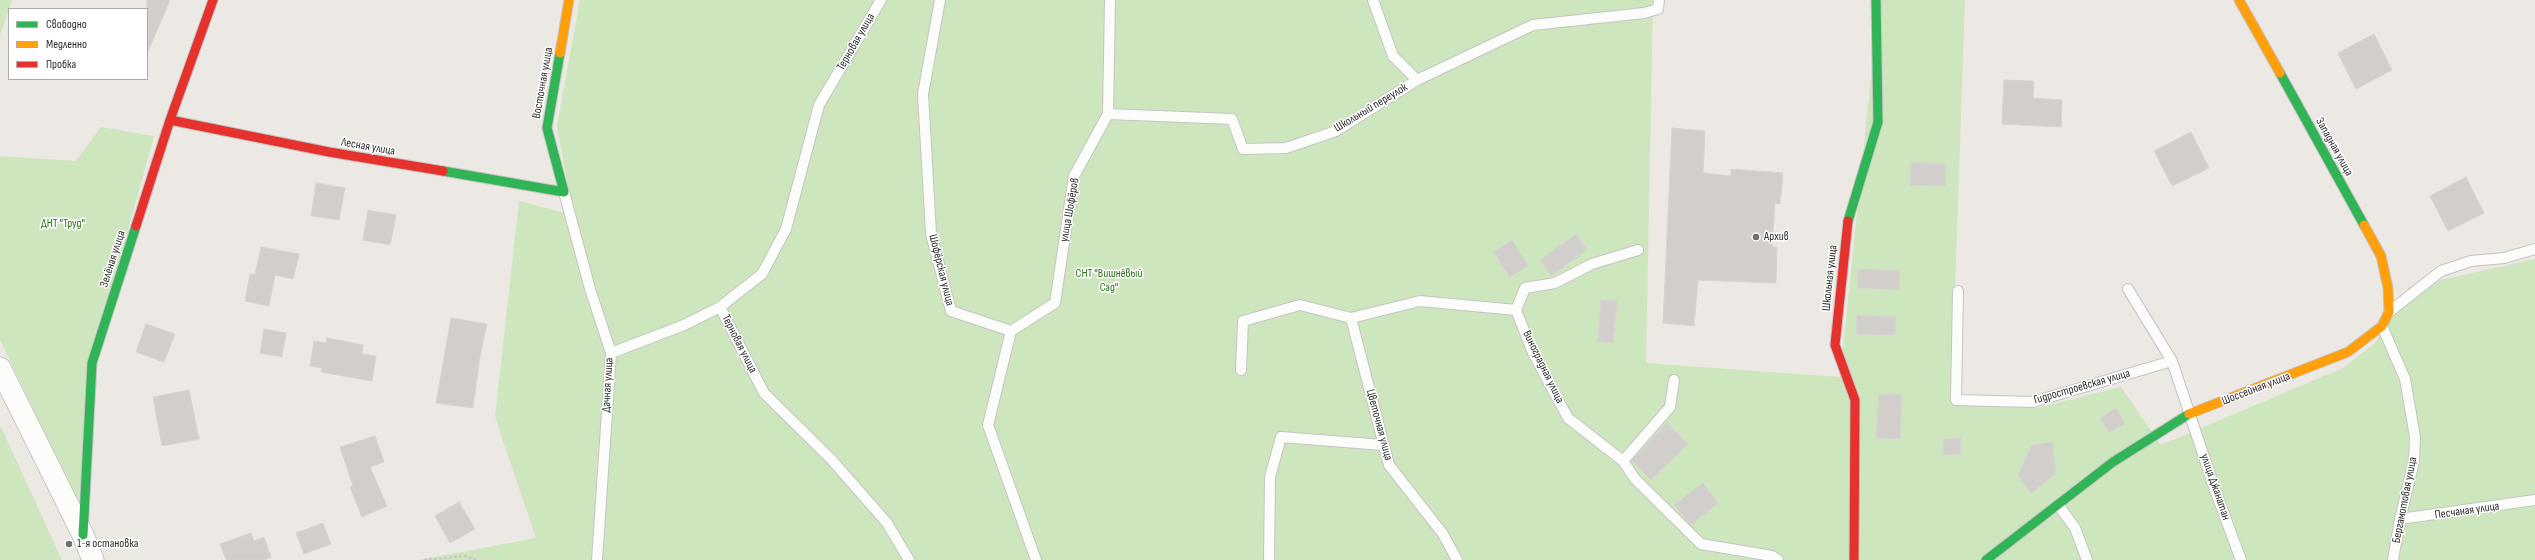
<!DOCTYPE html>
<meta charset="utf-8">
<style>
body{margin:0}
#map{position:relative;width:2535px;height:560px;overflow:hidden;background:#ece8e4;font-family:"Sofia Sans Condensed",sans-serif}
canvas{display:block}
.legend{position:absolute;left:8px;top:8px;width:140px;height:72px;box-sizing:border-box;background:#fff;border:1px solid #ababab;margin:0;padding:5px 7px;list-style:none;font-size:12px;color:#2e2e2e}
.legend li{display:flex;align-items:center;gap:8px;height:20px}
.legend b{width:20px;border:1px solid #ababab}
</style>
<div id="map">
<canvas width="2535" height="560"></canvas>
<ul class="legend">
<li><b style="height:5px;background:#30b455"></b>Свободно</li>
<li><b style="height:5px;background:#ff9f0a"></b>Медленно</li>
<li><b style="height:5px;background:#e5322d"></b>Пробка</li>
</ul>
</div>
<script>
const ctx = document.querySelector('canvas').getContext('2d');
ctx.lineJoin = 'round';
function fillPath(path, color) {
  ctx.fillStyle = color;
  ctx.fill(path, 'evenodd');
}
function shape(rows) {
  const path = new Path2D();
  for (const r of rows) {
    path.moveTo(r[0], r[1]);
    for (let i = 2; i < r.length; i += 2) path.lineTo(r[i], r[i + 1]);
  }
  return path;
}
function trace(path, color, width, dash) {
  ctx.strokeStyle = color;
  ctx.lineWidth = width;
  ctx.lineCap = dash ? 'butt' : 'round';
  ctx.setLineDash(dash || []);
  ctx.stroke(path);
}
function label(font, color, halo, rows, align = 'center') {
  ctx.font = font + ' "Sofia Sans Condensed",sans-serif';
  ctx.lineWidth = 3;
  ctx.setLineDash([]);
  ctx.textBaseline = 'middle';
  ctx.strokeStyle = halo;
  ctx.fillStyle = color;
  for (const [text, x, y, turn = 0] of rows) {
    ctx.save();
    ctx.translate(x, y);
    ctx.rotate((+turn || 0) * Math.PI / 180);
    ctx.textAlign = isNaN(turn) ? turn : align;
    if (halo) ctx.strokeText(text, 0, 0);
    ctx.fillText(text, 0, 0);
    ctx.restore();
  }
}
fillPath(shape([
 [0,0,12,0,0,35],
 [580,0,1653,0,1646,363,1840,377,1879,0,1965,0,1951,404,2037,408,2121,387,2161,445,2343,368,2375,343,2409,287,2535,259,2535,560,418,560,536,538,495,417,519,201,573,215,557,126],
 [101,127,154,136,99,334,78,502,0,340,0,156,76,161],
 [0,425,62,560,0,560]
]), '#cee6be');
const building = shape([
 [147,0,170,0,147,54,147,0],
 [2374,34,2392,70,2356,89,2338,53,2374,34],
 [2004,80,2034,81,2033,98,2062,100,2061,127,2002,124,2004,80],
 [1672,128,1705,131,1703,173,1731,176,1731,169,1783,173,1780,204,1775,203,1772,247,1777,247,1776,283,1698,280,1694,326,1663,323,1672,128],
 [2191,132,2209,168,2172,186,2154,151,2191,132],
 [1911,162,1946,164,1945,186,1910,185,1911,162],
 [2466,177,2484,213,2448,231,2430,196,2466,177],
 [316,183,345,188,339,220,311,216,316,183],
 [368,210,396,215,390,245,363,240,368,210],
 [1576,234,1587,250,1551,276,1540,260,1576,234],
 [1512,240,1528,266,1510,277,1494,252,1512,240],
 [261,247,299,254,293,279,275,275,269,306,245,301,250,274,255,275,261,247],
 [1858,269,1900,271,1899,290,1857,288,1858,269],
 [1601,300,1617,301,1613,343,1598,341,1601,300],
 [1857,315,1896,317,1895,335,1856,334,1857,315],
 [451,318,487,324,480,356,473,408,436,403,451,318],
 [146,324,175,334,164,362,136,352,146,324],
 [264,329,286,333,282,357,260,353,264,329],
 [327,338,363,345,362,354,376,356,372,381,321,372,322,368,310,366,314,341,326,343,327,338],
 [189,390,199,439,162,446,153,397,189,390],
 [1879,394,1902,395,1900,439,1876,438,1879,394],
 [2116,408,2125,423,2109,433,2100,418,2116,408],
 [1667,423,1688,444,1651,480,1632,461,1667,423],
 [375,436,384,462,370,467,387,506,362,517,350,487,353,486,340,447,375,436],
 [1961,438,1961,454,1944,455,1943,439,1961,438],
 [2052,442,2056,474,2031,493,2018,475,2032,445,2052,442],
 [1703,483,1718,503,1691,525,1674,505,1703,483],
 [459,502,475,529,450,543,435,516,459,502],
 [323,523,331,544,304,554,296,533,323,523],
 [251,533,254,541,264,537,271,557,264,560,226,560,220,544,251,533]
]);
fillPath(building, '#d1cecb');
trace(building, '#d7d4d0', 1);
const lane = shape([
 [881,0,819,105,786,229,762,274,720,307,764,393,831,459,887,523,909,560],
 [940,0,923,94,931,234,951,311,1011,331,988,425,1036,560],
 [1373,0,1393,56,1417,80],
 [1108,114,1232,119,1243,149,1286,148,1336,131,1417,80,1533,25,1644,13,1658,9,1659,0],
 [564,192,590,289,611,353,597,560],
 [2128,289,2172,361,2214,487,2241,560],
 [1958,291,1956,400,2033,402,2172,361],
 [1516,310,1525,288,1555,283,1592,264,1638,250],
 [2389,312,2441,271,2471,261,2504,258,2535,249],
 [1351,318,1389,465,1443,534,1457,560],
 [2382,326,2405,379,2415,437,2414,461,2400,519,2393,560],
 [1011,331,1055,303,1074,176,1108,114,1110,0],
 [611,353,684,325,720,307],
 [1241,370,1243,321,1300,305,1351,318,1420,301,1516,310,1533,353,1568,418,1623,461,1635,479,1701,544,1772,556,1778,560],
 [1623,461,1670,407,1674,380],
 [2059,506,2075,528,2087,560],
 [2400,519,2535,500],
 [1269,560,1270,477,1281,437,1383,445]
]);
const street = shape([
 [0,368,83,535,93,560]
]);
const fast = shape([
 [2280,73,2364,225],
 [443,171,564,192,547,128,560,53],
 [1848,221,1878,122,1876,0],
 [83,535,92,363,136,226],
 [1986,560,2113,462,2189,414]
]);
const slow = shape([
 [2239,0,2280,73],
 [560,53,569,0],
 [2189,414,2348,352,2382,326,2389,312,2388,288,2381,256,2364,225]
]);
const jam = shape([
 [170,120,329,152,443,171],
 [1848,221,1835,345,1855,400,1854,560],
 [136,226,170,120,213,0]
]);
trace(lane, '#c5c4c5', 12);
trace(street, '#c5c4c5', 23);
trace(fast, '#c5c4c5', 11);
trace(slow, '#c5c4c5', 11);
trace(jam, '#c5c4c5', 11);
trace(shape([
 [424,560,465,556,476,560]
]), '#c9c9c8', 2.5, [3, 2]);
trace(lane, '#fcfcfb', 10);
trace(street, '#fcfcfb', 21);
trace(fast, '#30b455', 9);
trace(slow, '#ff9f0a', 9);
trace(jam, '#e5322d', 9);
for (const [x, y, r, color] of [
 [1756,237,4,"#706f6e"],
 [69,544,4,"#706f6e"]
]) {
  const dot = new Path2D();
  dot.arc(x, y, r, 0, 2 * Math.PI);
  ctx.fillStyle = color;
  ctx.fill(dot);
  trace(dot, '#fff', 1.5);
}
label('12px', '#2e2e2e', '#fff', [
 ["Терновая улица",856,42,-60],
 ["Восточная улица",543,83,-80],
 ["Школьный переулок",1371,108,-31],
 ["Лесная улица",368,147,10],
 ["Западная улица",2334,147,61],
 ["улица Шофёров",1070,210,-80],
 ["Зелёная улица",113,259,-72],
 ["Шофёрская улица",941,270,76],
 ["Школьная улица",1830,278,-84],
 ["Терновая улица",739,344,63],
 ["Виноградная улица",1543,367,64],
 ["Дачная улица",608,385,-87],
 ["Гидростроевская улица",2082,387,-16],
 ["Шоссейная улица",2256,389,-21],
 ["Цветочная улица",1379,425,75],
 ["улица Джанатан",2215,487,71],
 ["Бергамотовая улица",2405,500,-79],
 ["Песчаная улица",2467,511,-8]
]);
label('12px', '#2c6e1b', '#fff', [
 ["ДНТ \"Труд\"",63,224],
 ["СНТ \"Вишнёвый",1109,274],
 ["Сад\"",1109,288]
]);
label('12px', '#2e2e2e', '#fff', [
 ["Архив",1764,237],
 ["1-я остановка",77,544]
], 'left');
</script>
